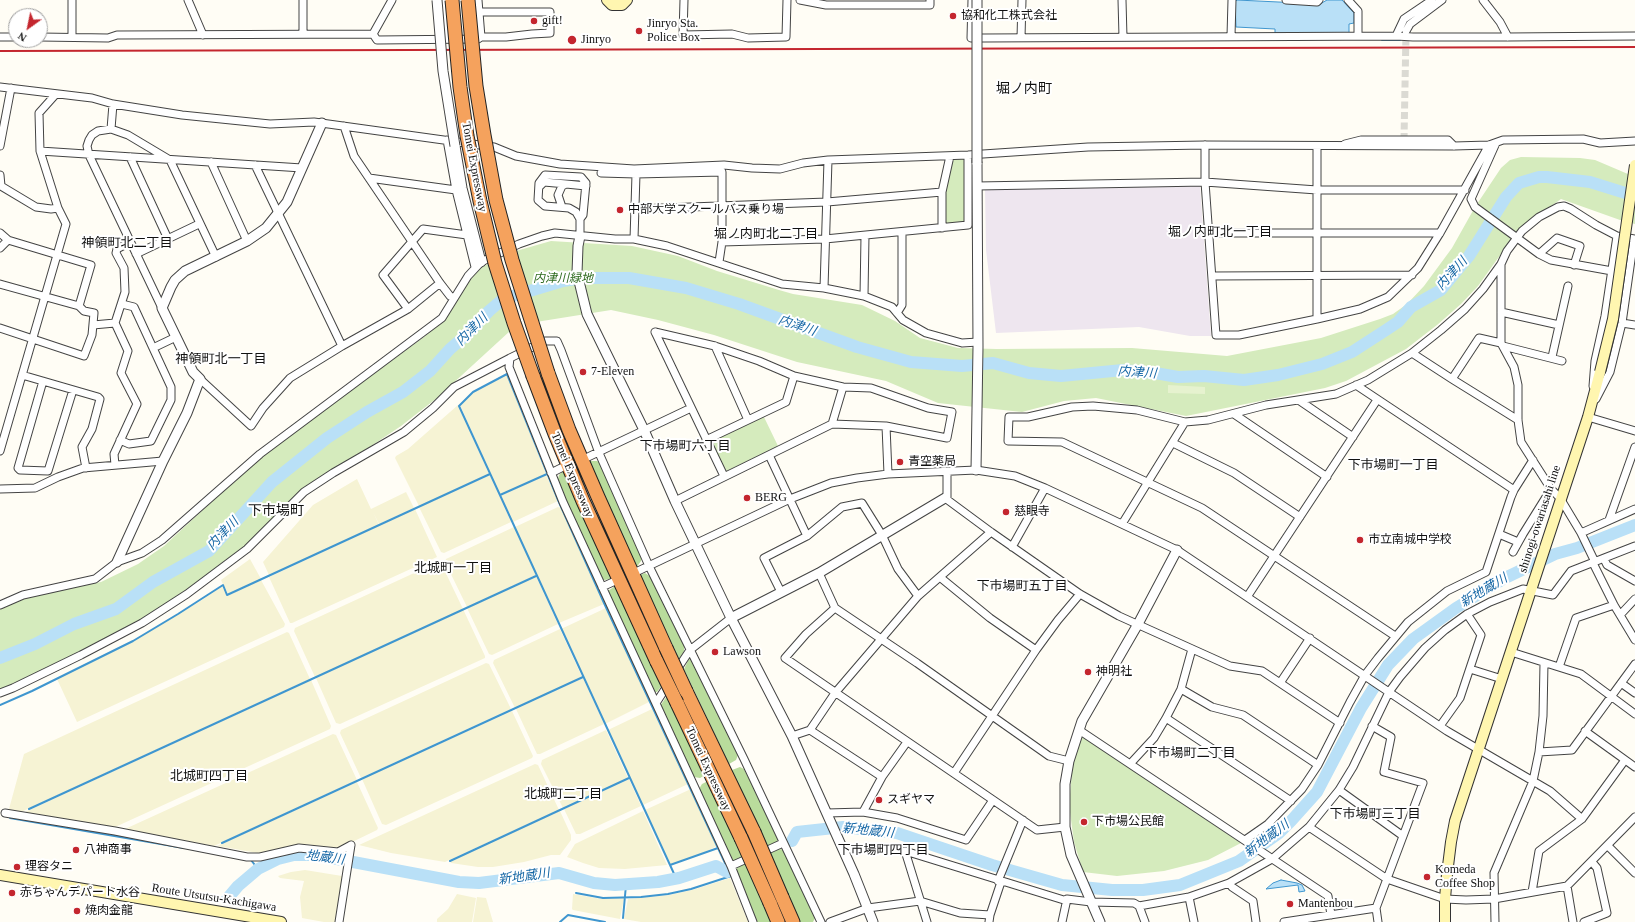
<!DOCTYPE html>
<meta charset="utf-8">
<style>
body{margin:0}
#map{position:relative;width:1635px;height:922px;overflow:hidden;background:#fffdf5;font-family:"Times New Roman",serif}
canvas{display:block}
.north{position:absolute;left:8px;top:8px;width:40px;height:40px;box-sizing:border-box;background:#fff;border:1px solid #a0a0a0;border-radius:50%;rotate:213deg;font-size:11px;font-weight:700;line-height:16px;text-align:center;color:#111}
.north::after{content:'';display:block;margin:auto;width:14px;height:18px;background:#c4262e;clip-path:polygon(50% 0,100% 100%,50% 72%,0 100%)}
</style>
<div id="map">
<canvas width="1635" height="922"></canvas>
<div class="north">N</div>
</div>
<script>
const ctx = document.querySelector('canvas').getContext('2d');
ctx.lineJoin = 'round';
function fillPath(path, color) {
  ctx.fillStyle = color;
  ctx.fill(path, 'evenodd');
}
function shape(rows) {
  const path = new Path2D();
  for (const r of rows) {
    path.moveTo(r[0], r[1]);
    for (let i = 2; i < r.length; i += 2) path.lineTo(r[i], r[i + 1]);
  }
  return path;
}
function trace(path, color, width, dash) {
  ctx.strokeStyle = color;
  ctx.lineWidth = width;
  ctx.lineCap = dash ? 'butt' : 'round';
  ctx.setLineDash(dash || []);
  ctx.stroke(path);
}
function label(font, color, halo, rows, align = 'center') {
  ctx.font = font + ' "Times New Roman","Noto Sans JP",serif';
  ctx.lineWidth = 4;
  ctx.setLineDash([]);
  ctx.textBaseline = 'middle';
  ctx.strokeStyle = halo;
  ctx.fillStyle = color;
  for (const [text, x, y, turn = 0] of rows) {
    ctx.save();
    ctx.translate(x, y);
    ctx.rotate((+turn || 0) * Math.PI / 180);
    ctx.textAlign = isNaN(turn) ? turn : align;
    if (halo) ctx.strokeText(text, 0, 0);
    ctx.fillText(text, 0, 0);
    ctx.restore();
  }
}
fillPath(shape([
 [1200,186,1211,336,1190,336,1139,327,996,333,986,250,985,188]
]), '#eee6ef');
fillPath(shape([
 [507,374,546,474,500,495,460,405,473,393],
 [458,405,489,474,419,506,395,458,396,456,408,449],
 [490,475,511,522,444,553,441,552,419,507],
 [546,475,558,501,513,522,500,496],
 [357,479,371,509,406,492,414,508,379,524,373,512,379,525,269,575,263,562,313,505],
 [558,507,561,508,604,604,559,623,515,527],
 [415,509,437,557,292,623,290,623,269,577],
 [514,527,536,575,467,607,445,562,446,559],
 [250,559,261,579,228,594,221,580],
 [438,562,441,563,463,609,315,677,294,631,295,628],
 [536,576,558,624,492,655,489,654,467,608],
 [261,580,285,624,284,627,77,722,57,679,133,641,202,600,222,586,227,596],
 [606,608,651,701,605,724,561,629],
 [463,609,485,656,485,658,340,724,336,723,316,678],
 [560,629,582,677,515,708,493,663,494,660],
 [287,632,289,633,310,679,21,812,9,809,24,754],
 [486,663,489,664,511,709,361,778,340,733,341,730],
 [583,678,604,724,540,754,537,754,516,709],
 [311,680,331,726,330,729,113,828,23,813],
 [652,709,688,784,643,805,608,730],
 [512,711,533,756,532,758,386,825,382,824,362,779],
 [606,730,628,778,563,808,541,764,542,760],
 [333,734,336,735,357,780,214,846,125,829],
 [535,764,538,765,559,810,445,862,391,853,359,845],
 [629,779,641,806,580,834,576,834,564,809],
 [357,782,378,828,377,830,344,846,338,848,304,844,258,853,217,846],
 [691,789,717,846,701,854,670,865,645,810],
 [560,811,571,835,571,840,560,855,551,855,524,862,493,867,478,867,451,863,450,861],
 [643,811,667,865,625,869,599,868,583,863,567,857,575,844],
 [305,870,342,876,344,877,335,922,324,922,302,918,300,897,304,881,280,878,278,876,291,872],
 [730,878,748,922,641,922,624,919,628,899,669,895,692,890],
 [457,894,476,898,472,922,437,922,437,919,448,909],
 [573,894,602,899,624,898,620,919,573,910,572,909],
 [477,897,486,898,493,922,473,922]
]), '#f6f3d4');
fillPath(shape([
 [1521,157,1580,158,1595,160,1635,177,1635,224,1620,220,1561,199,1519,229,1478,286,1461,304,1437,325,1406,349,1346,381,1325,388,1186,416,1096,398,1064,401,1022,412,938,403,886,381,797,362,714,335,658,320,611,310,536,322,516,251,551,241,632,246,678,256,717,271,779,290,793,294,862,305,895,321,920,338,958,348,997,349,1132,348,1227,356,1321,338,1380,319,1393,314,1407,304,1424,286,1452,248,1475,207,1501,168,1510,160],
 [964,158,965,221,963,223,946,224,945,223,944,195,953,160],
 [490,263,510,331,437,398,401,426,334,471,242,551,191,589,156,611,102,641,0,690,0,609,24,597,101,582,138,564,164,546,261,456,424,337,444,320,476,270],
 [763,415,778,446,727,471,725,470,711,440],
 [1082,736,1241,843,1208,860,1164,871,1117,876,1083,872,1074,842,1069,805,1073,762]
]), '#d5ebbd');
fillPath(shape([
 [589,461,597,461,601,463,641,556,641,561,636,568],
 [563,471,611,579,604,580,599,577,557,483,559,475],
 [645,573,651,577,684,645,684,651,679,659,640,575],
 [615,586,662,685,657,692,653,692,608,596,608,591],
 [689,659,691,660,738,755,736,760,729,764,684,669],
 [667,696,705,775,700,778,694,777,692,774,660,706],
 [740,767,744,769,778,839,776,843,767,846,732,770],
 [708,781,743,857,731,862,701,794,699,789,702,784],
 [780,849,783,850,815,918,813,922,800,922,770,853],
 [746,863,771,922,756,922,735,870,737,868]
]), '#b9dc9c');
fillPath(shape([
 [1168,385,1205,387,1205,394,1168,393]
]), '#e6f2cf');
const water = shape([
 [1237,0,1320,4,1327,0,1342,0,1354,13,1354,23,1349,24,1349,33,1275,33,1275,29,1236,27,1235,2,1237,0],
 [1281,880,1297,883,1302,885,1305,891,1299,892,1298,885,1266,889,1273,883,1281,880]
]);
fillPath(water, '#b9e0f7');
trace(water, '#3f96cf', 1);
trace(shape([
 [1382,40,1400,40],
 [500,495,547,474],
 [0,705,32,691,133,641,178,614,223,585,227,595,490,474],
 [29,809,536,576],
 [10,818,184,848],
 [222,843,583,677],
 [251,860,258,869],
 [450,861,629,778],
 [676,878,459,406,473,392,507,374,558,500,604,603,718,848],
 [576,893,603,898,641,897,668,894,691,889,731,876,718,848,670,865],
 [623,918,626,885],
 [560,922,568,915,605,922]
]), '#3f96cf', 2);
trace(shape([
 [0,658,35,644,74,624,116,609,153,582,209,551,272,482,327,438,367,412,403,392,430,371,450,349,465,336,489,311,503,299,563,281,582,278,629,278,686,288,739,304,857,347,911,362,962,366,993,363,1029,373,1061,376,1123,370,1155,373,1178,377,1204,376,1244,380,1278,375,1322,364,1352,352,1386,330,1398,322,1411,307,1441,290,1469,256,1506,197,1519,183,1539,177,1547,177,1590,182,1635,196],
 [792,841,797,832,843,827,897,833,992,865,1062,885,1112,890,1143,890,1180,885,1239,861,1279,833,1291,821,1317,792,1361,708,1388,665,1413,639,1456,608,1505,578,1555,554,1577,548,1635,525],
 [227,899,238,886,258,869,278,859,294,855,316,855,459,882,479,883,559,873,594,883,615,885,658,882,679,878,716,866,727,872]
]), '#b9e0f7', 12);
trace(shape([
 [1404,140,1406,32]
]), '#dbdad3', 7, [7, 3.5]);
const minor = shape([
 [188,0,203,35],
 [303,0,303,34],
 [444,0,447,39],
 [478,0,481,37],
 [684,0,683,35,732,34,748,38,786,37,787,0],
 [800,0,826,5,930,5,930,0],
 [972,0,971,38,984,38,1396,36,1404,19,1432,0],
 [1122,0,1123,37],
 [1286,0,1317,2,1319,0],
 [1348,0,1358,11,1358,36],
 [1483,0,1500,22,1508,37],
 [1406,31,1410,24,1442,0],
 [373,34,377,40,478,39,481,37,506,37,532,34,550,33,550,12,479,12],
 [1231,36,1232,0],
 [1396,36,1413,37,1508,37,1635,36],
 [0,37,16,37],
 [40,37,108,38,117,35,373,34,392,0],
 [72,37,72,0],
 [1021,38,1022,0],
 [0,87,92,98,113,104,182,115,270,124,314,122,494,147,516,156,560,164,634,169,724,165,752,168,780,169,803,163,828,160,968,155,1088,147,1205,145,1454,146,1489,145,1503,140,1583,139,1600,143,1635,141],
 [344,126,354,156,440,283,450,296,454,298],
 [111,129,113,104],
 [447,140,456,190,475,267],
 [1496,143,1471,199,1475,207,1539,254,1551,260,1612,271],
 [1345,144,1361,140,1448,140,1454,146],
 [1205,145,1205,182,1216,335,1239,335,1317,319,1360,309,1388,297,1418,268,1440,233,1489,145],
 [0,146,11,88],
 [1317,146,1317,319],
 [40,151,302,168],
 [130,157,168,239],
 [211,162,247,241],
 [255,165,342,346],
 [601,173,636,174,722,172,722,242,719,262],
 [0,175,1,186,36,207,51,209,58,208],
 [369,178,456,190],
 [977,186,1205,182,1317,190,1465,190],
 [539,187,544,182,566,184],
 [562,207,558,195,562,186,566,184,586,186],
 [636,209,827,202,942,192],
 [580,219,583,215,586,183,581,177,545,175,539,183,538,200,545,206,569,208,576,212,580,219,580,236],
 [942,228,942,192,950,156],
 [0,233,8,240,91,265,79,306],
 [1209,233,1440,233],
 [634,239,636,174],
 [722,242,825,239,968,225,968,155],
 [0,248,8,240],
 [136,254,199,224],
 [1539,254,1557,238,1580,246,1574,265],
 [1501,264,1501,343,1514,367,1518,385,1518,420,1521,442,1551,489,1560,498,1581,533,1595,562],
 [1212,276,1412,275],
 [0,284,79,306,84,311,94,313,92,335,84,356,0,328],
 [824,288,828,160],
 [864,296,865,236],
 [162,308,89,155,87,146,89,140,92,135,98,131,111,129,128,135,170,160,216,257],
 [408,309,383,275,423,229,467,235],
 [1501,312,1559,325],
 [897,313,902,305,902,232],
 [1622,323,1635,325],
 [93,325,115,323],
 [655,332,715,346,759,361,794,376,843,387,871,388,928,408,952,412,947,438,886,426,832,424,675,501],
 [655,332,724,476],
 [715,346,748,420],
 [1503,346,1562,361],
 [153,348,176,337],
 [1412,353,1452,379,1518,420],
 [1552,357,1568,286],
 [22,375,98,397,100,399,92,429,82,447,86,468],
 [200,379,251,426,263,408,290,378,342,346,408,309,440,283],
 [1452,379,1479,338,1501,343],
 [43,381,18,468,20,470,48,471,73,390],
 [1356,385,1514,490,1533,460],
 [1593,386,1595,361,1605,316,1617,236],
 [1596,399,1610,372,1622,323,1634,239],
 [1300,401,1353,437],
 [1234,414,1327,477],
 [1588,417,1635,431],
 [832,424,843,387],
 [886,426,888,474],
 [120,440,129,444,151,441,171,400,171,387,134,307,122,304],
 [706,440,786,402,794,376],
 [1173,443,1234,473,1300,517],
 [0,451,66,224,58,208,40,151,39,113,56,94],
 [769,455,807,536],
 [588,457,691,408],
 [115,465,114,454,137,404,121,373,128,351,115,323,125,292,124,268,116,253,117,249,130,242],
 [551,473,561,468],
 [0,489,35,488,58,477,83,468,163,461],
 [945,498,991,532,1080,594,1119,616,1230,666,1262,671,1340,723],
 [947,498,947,472],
 [1609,520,1635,447],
 [1122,524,1185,422],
 [1581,533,1635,509],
 [1499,534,1518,542],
 [1012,547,1045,488],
 [1513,552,1523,534,1551,489],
 [1604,559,1607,565,1635,581],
 [1593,563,1614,605,1635,640],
 [638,571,790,499,831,483,857,478,888,474,976,470,1015,476,1045,488,1177,550,1447,731,1550,791,1582,819],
 [819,573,835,608,917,663,1049,756,1069,761],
 [941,578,990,618,1036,650],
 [602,587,613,582],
 [781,592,764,558,807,536,842,507,862,503,882,535,898,569,918,596],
 [1247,597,1377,400],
 [0,605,23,595,95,579,117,562,142,553,162,540,260,454,442,318,468,276,481,262,519,244,542,236,555,233,615,239,634,239,667,246,782,284,824,288,864,296,892,307,903,320,926,333,962,343,978,342],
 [835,608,806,634,785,658,1037,830,1065,827],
 [1620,615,1635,599],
 [1395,636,1202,508,1062,442,1008,441,1009,417,1028,417,1072,407,1093,406,1137,410,1185,422,1208,420,1266,405,1336,394,1368,380,1412,353,1441,330,1465,309,1483,289,1501,264,1507,251,1522,231,1539,217,1558,207,1564,206,1571,209,1596,225,1617,236,1635,239],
 [1511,652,1581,674,1635,714],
 [1559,667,1576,618,1614,605],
 [1470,669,1502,679],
 [676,671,690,650,731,618],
 [1280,683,1310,638],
 [1621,683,1635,693],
 [1181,689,1212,707,1243,715,1318,765],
 [0,693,13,688,81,655,142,623,187,594,247,549,304,492,333,473,404,432,433,408,454,387,510,358],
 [656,703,669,683],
 [1166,718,1291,801],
 [1372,726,1391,737,1384,772,1423,783,1376,908,1378,922],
 [1440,726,1460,698,1481,635,1467,614],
 [810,730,882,777],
 [1079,730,1328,896,1331,915],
 [1585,731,1635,767],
 [792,736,810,730,835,693,918,596,991,532],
 [1539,752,1572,750,1635,664],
 [1130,764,1154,738,1166,718,1181,689,1192,649],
 [954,773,1036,650,1058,620,1080,594],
 [1339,790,1403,836],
 [863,812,882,777,907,742],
 [5,813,115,831,247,857,260,857,299,848,338,852,351,845],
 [827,813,863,812,897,818,966,840,993,800],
 [1309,827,1387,879,1445,899,1466,900,1494,899,1567,886,1635,817],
 [1245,840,1268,824,1302,789,1318,765,1350,702,1365,675,1378,658,1408,622,1447,591,1486,572,1511,497,1514,490],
 [1608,846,1635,873],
 [905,851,1067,901],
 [905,851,927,922],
 [761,853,783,843],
 [731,866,751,857],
 [998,881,1023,820],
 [1229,883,1232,887,1253,901,1256,922],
 [1567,886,1573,922],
 [1532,892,1539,851,1582,819,1625,760],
 [1189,897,1194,922],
 [1139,906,1145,922],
 [339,922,351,845],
 [753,922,731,866,563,502,509,367,510,358,545,341,557,341,561,350,599,453,649,566,744,759,821,922],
 [830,922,868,908,920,901,960,913,990,915],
 [989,922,990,915,1001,882],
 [1062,922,1067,899,1091,902,1134,903,1139,906,1189,897,1229,883,1272,859,1309,827,1339,790,1353,767,1389,692,1400,677,1425,648,1445,630,1467,614,1490,602,1523,589,1553,595,1571,571,1635,546],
 [1284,922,1376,908],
 [1495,922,1494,873,1533,781,1539,752,1543,716,1544,663],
 [1584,922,1607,913,1597,868,1592,862]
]);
const tertiary = shape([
 [455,146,462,188,481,262],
 [580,236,578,246,577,273,587,314,644,430,675,501,731,618,792,736,854,874,873,922],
 [976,470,978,347,977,163],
 [117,562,163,461,187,413,200,379,193,372,162,308,171,287,175,280,185,271,247,241,266,228,287,202,322,123],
 [731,618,819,573,945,498],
 [1100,922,1071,855,1065,827,1065,784,1069,761,1082,721,1138,624,1177,550]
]);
const secondary = shape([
 [607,0,612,5,622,5,627,0],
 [0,875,281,922],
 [1445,922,1445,899,1447,874,1451,842,1455,821,1588,417,1600,372]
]);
const motorway = shape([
 [548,373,569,430,598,497,666,648],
 [533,376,555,434,583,501,657,662],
 [686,691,754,832],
 [677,703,741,838],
 [782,897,793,922],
 [770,903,778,922]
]);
trace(minor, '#444', 9);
trace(tertiary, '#444', 11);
trace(secondary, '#333', 12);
trace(motorway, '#222', 15);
trace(minor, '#fff', 7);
trace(tertiary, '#fff', 9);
trace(secondary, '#fff6b0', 10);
trace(motorway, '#f5a25d', 13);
trace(shape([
 [0,51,1635,47]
]), '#c4262e', 2);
const tertiaryBridge = shape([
 [437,0,443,71,455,146],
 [977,163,977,0]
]);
const secondaryBridge = shape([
 [1600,372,1613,319,1635,165]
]);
const motorwayBridge = shape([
 [452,0,460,87,467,136,480,201,495,263,514,323,533,376],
 [468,0,476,86,484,135,496,200,512,260,548,373],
 [666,648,686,691],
 [657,662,677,703],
 [754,832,782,897],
 [741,838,770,903]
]);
trace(tertiaryBridge, '#444', 11, []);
trace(secondaryBridge, '#333', 12, []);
trace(motorwayBridge, '#222', 15, []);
trace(tertiaryBridge, '#fff', 9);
trace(secondaryBridge, '#fff6b0', 10);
trace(motorwayBridge, '#f5a25d', 13);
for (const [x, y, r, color] of [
 [953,16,4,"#c4262e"],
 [534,21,4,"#c4262e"],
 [639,31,4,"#c4262e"],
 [572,40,5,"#c4262e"],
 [620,210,4,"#c4262e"],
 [583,372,4,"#c4262e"],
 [900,462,4,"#c4262e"],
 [747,498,4,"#c4262e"],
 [1006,512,4,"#c4262e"],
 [1360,540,4,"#c4262e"],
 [715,652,4,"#c4262e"],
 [1088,672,4,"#c4262e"],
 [879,800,4,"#c4262e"],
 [1084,822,4,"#c4262e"],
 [76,850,4,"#c4262e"],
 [17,867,4,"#c4262e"],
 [1427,877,4,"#c4262e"],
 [12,893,4,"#c4262e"],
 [1290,904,4,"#c4262e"],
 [77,911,4,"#c4262e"]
]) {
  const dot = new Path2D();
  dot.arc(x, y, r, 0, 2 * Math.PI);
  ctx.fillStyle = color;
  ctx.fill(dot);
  trace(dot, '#fff', 1.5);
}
label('12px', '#111', '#fff', [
 ["協和化工株式会社",961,16],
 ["gift!",542,21],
 ["Jinryo Sta.",647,24],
 ["Police Box",647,38],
 ["Jinryo",581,40],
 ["中部大学スクールバス乗り場",628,210],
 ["7-Eleven",591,372],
 ["青空薬局",908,462],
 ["BERG",755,498],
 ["慈眼寺",1014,512],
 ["市立南城中学校",1368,540],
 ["Lawson",723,652],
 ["神明社",1096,672],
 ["スギヤマ",887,800],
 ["下市場公民館",1092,822],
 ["八神商事",84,850],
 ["理容タニ",25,867],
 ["Komeda",1435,870],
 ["Coffee Shop",1435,884],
 ["赤ちゃんデパート水谷",20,893],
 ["Mantenbou",1298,904],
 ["焼肉金龍",85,911]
], 'left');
label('12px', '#111', '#fff', [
 ["Tomei Expressway",474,167,79],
 ["Tomei Expressway",572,475,67],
 ["shinogi-owariasahi line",1540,519,-72],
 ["Tomei Expressway",708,769,65],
 ["Route Utsutsu-Kachigawa",214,898,9]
]);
label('italic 12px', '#2f6b1f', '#fff', [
 ["内津川緑地",563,279]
]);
label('13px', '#111', '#fff', [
 ["堀ノ内町北一丁目",1220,233],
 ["堀ノ内町北二丁目",766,235],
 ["神領町北二丁目",127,244],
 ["神領町北一丁目",221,360],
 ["下市場町六丁目",685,447],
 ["下市場町一丁目",1393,466],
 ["北城町一丁目",453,569],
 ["下市場町五丁目",1022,587],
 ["下市場町二丁目",1190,754],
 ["北城町四丁目",209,777],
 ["北城町二丁目",563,795],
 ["下市場町三丁目",1375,815],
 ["下市場町四丁目",883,851]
]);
label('italic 13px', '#1768a6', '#fff', [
 ["内津川",1452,274,-48],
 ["内津川",797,326,19],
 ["内津川",472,330,-45],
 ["内津川",1137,373,4],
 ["内津川",223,534,-46],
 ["新地蔵川",1484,591,-31],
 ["新地蔵川",868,831,6],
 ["新地蔵川",1267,839,-37],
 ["地蔵川",325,858,7],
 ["新地蔵川",524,877,-8]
]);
label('14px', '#111', '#fff', [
 ["堀ノ内町",1024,89],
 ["下市場町",276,511]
]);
</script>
